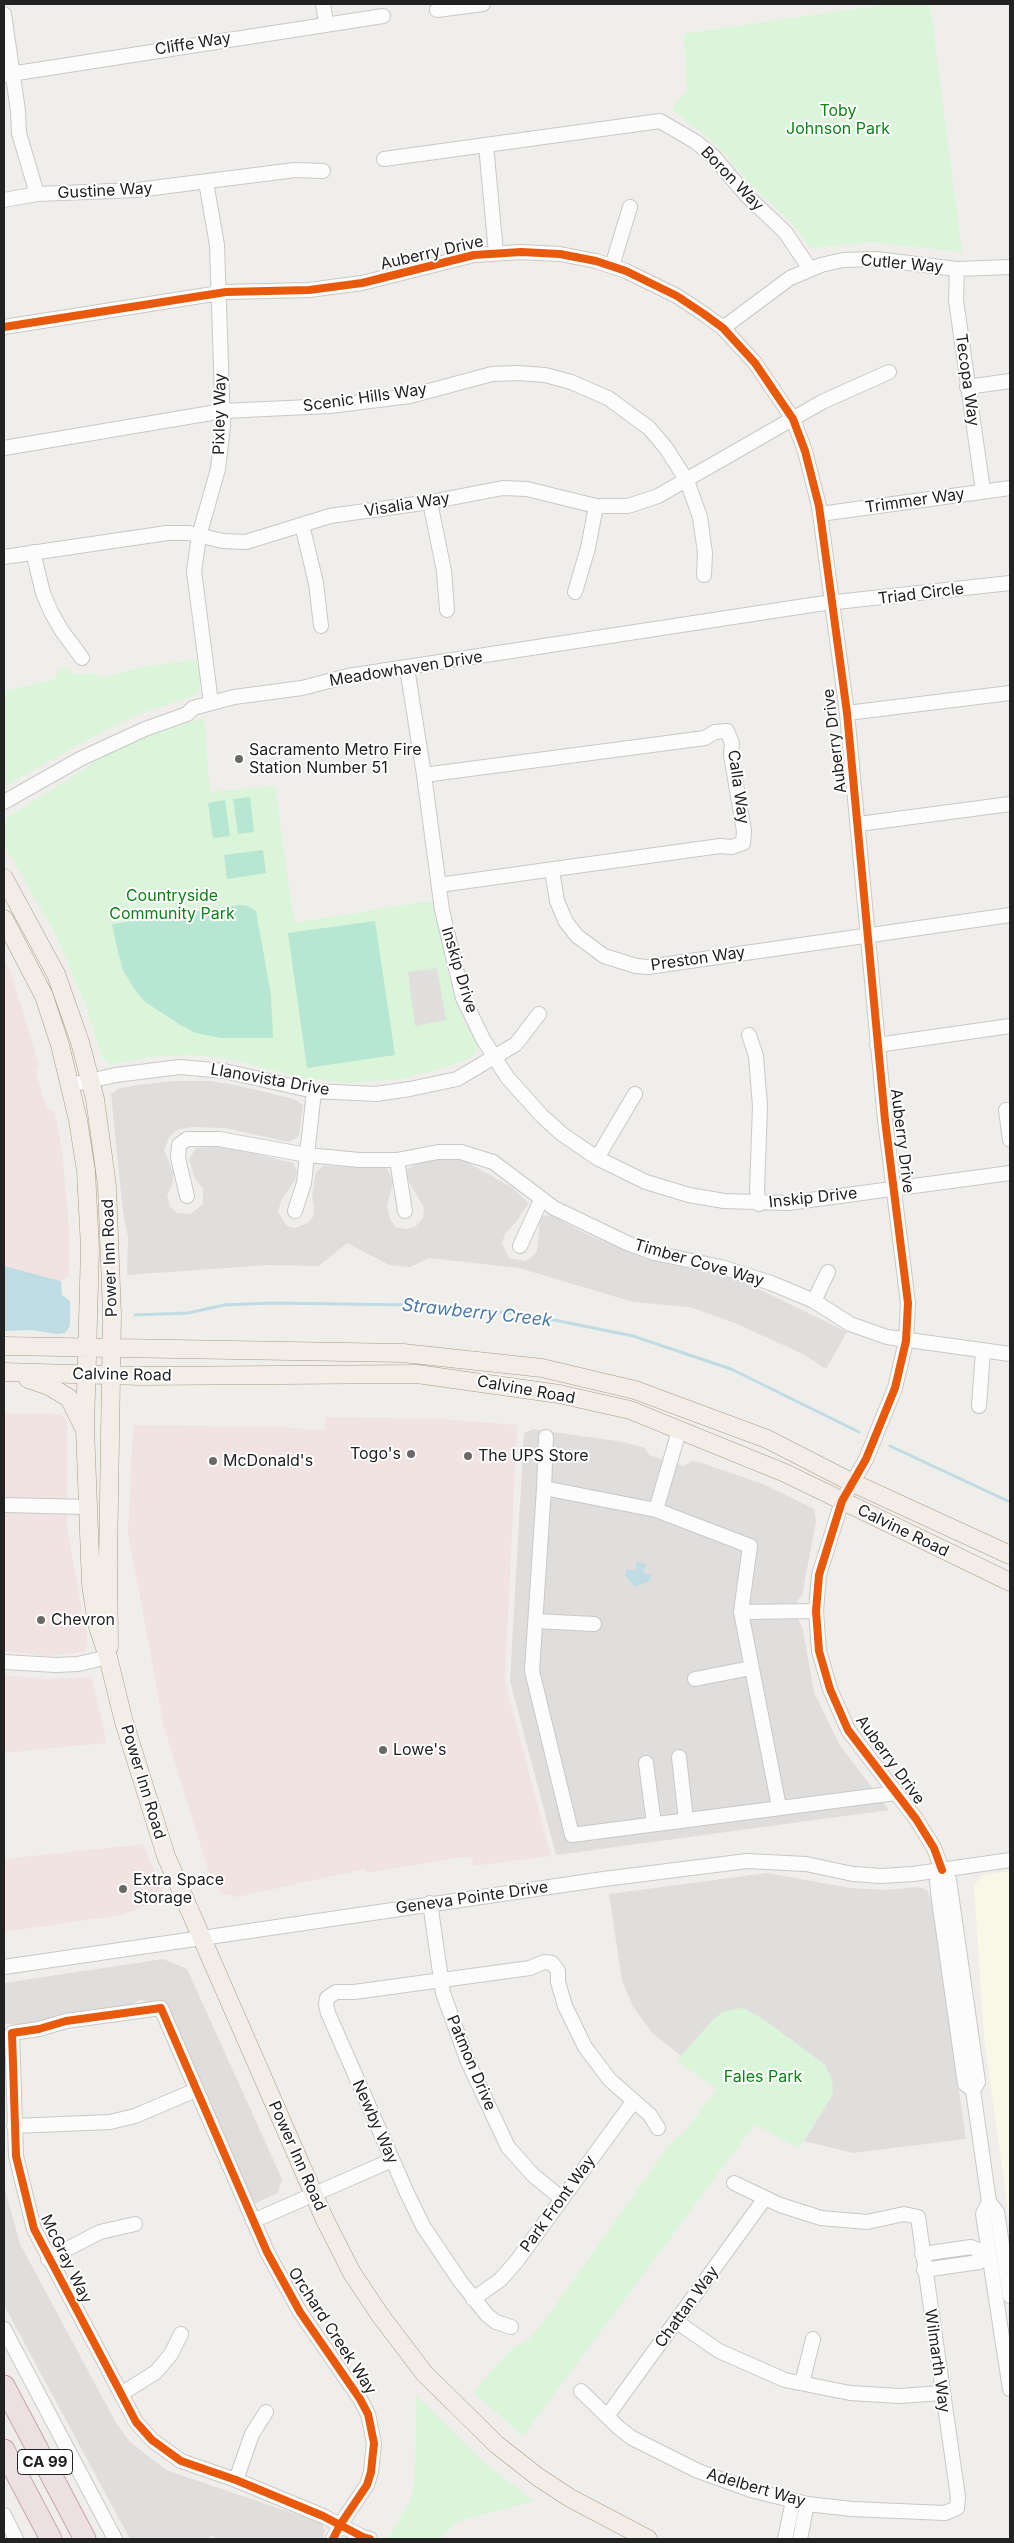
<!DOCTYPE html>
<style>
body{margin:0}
#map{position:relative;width:1014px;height:2543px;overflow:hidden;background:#f0eeeb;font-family:Inter,sans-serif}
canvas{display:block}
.frame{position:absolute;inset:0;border:5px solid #222;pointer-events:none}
</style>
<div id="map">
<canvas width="1014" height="2543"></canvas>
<div class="frame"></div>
</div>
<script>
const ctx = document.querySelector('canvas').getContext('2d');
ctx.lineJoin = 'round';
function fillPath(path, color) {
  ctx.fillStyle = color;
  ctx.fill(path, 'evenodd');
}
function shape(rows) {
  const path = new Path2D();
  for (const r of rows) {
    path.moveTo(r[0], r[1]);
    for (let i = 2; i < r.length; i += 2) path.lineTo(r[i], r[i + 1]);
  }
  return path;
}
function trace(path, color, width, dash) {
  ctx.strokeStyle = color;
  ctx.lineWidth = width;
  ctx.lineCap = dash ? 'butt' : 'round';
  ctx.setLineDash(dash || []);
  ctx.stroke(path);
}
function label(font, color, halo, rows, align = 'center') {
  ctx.font = font + ' Inter,sans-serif';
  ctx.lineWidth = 4;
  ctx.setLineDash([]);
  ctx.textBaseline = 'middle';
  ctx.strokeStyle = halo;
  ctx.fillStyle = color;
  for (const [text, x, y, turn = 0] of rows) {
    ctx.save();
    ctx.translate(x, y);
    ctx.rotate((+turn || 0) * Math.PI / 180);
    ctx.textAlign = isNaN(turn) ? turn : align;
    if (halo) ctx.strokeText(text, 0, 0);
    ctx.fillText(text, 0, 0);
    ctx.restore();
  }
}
fillPath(shape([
 [175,1081,211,1081,240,1086,294,1099,303,1105,299,1136,289,1142,225,1128,192,1127,177,1130,169,1138,164,1150,173,1172,173,1182,167,1196,170,1206,177,1213,190,1214,203,1204,203,1188,195,1179,189,1159,196,1148,225,1146,293,1163,297,1171,295,1180,281,1201,278,1212,287,1226,295,1228,307,1223,313,1217,314,1207,312,1197,316,1172,323,1166,387,1168,393,1182,387,1207,390,1219,395,1227,407,1229,416,1226,423,1218,424,1208,408,1180,407,1169,424,1161,446,1158,465,1161,511,1187,529,1203,516,1222,505,1234,502,1243,509,1258,525,1261,532,1257,537,1251,540,1220,543,1216,551,1215,584,1233,645,1259,740,1280,847,1332,826,1369,803,1354,737,1324,690,1307,633,1302,519,1268,429,1258,410,1267,389,1265,347,1243,319,1266,268,1265,127,1275,128,1237,123,1212,111,1094,118,1089,136,1085],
 [533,1429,623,1442,645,1448,649,1455,683,1466,692,1461,699,1462,763,1484,814,1509,816,1521,802,1596,797,1601,798,1619,803,1630,814,1692,839,1744,889,1810,556,1855,510,1681,524,1433],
 [767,1873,850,1888,886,1890,918,1887,927,1890,931,1899,966,2139,853,2153,804,2141,833,2094,825,2065,763,2019,742,2008,723,2012,713,2020,681,2056,652,2033,633,2006,622,1981,609,1894],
 [163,1959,187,1969,282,2179,278,2193,254,2204,160,2005,141,2000,124,2007,60,2016,26,2024,4,2024,4,1983],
 [4,2186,20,2244,115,2421,129,2441,166,2470,316,2521,322,2524,325,2530,323,2539,220,2539,212,2536,202,2539,130,2539,4,2305]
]), '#dfdedc');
fillPath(shape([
 [4,959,10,970,39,1064,36,1073,47,1108,55,1113,62,1150,69,1228,69,1276,61,1281,4,1266],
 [4,1413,61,1414,67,1420,67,1527,88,1643,85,1652,47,1656,4,1651],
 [325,1417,445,1419,517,1425,505,1682,551,1856,473,1866,472,1856,367,1873,365,1869,237,1897,223,1894,212,1882,164,1727,128,1533,133,1425,281,1427,325,1430],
 [4,1675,48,1679,91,1677,107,1743,4,1753],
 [143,1844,166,1899,121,1915,4,1932,4,1859]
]), '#f1e3e1');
fillPath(shape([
 [1010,1871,1010,2225,984,2037,974,1885,983,1875]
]), '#f8f7e8');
fillPath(shape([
 [889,4,930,4,962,252,871,242,811,248,791,222,750,184,721,150,707,136,681,117,672,108,687,91,687,71,683,34],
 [197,660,200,684,199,691,194,696,150,710,111,727,4,786,4,691,55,679,59,670,68,668,75,674,93,673,101,678,148,666],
 [204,718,210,792,275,786,294,923,436,900,447,968,464,1021,479,1045,473,1057,452,1065,402,1079,348,1083,303,1078,226,1058,190,1055,149,1057,111,1064,103,1059,87,1008,55,933,4,845,4,820,103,757,148,736],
 [742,2008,763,2019,825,2065,832,2079,833,2094,799,2148,755,2124,523,2436,473,2392,513,2348,528,2340,541,2326,670,2144,686,2130,717,2089,677,2061,713,2020,723,2012],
 [416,2396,487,2465,534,2501,459,2521,439,2539,388,2539,411,2498,415,2481]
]), '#daf5da');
fillPath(shape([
 [250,797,254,832,238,834,233,799],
 [225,800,230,836,213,838,208,803],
 [263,850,266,873,227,879,224,855],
 [240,905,248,906,256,911,271,995,273,1038,221,1038,196,1033,182,1026,144,1001,133,987,123,970,117,948,112,924],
 [375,921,395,1055,307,1068,288,933]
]), '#b7e6d2');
fillPath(shape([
 [437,968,446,1020,415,1026,408,972]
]), '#e0dfde');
fillPath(shape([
 [4,1266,61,1281,62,1295,70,1301,70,1326,65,1333,57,1334,31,1330,4,1331],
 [636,1562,646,1564,643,1572,651,1575,649,1581,635,1587,625,1575,627,1569,636,1571]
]), '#bfdbe3');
trace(shape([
 [135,1315,188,1313,224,1305,271,1303,412,1305,525,1314,633,1336,731,1369,859,1432],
 [890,1446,1010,1502]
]), '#bfdbe3', 3);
const minor = shape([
 [323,4,326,23],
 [437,10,483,4],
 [4,14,18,111,19,133,37,194],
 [4,75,383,16],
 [486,145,496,253],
 [384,159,660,121,696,142,714,157,747,196,785,232,810,269],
 [206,182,217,245,223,426,218,469,199,536,194,571,211,703],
 [4,200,37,194,137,190,295,170,323,171],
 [612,266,630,207],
 [957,269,956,300,983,491],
 [4,327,226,292,309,290,362,283,474,255,521,252,560,254,596,261,626,271,677,296,704,314,723,328,755,363,793,419,805,451,819,506,847,713,885,1120,908,1303,906,1341,895,1388,866,1459,842,1501,819,1575,816,1611,819,1651,830,1689,848,1730,916,1819,934,1848,942,1870,949,1880,978,2082,973,2090,989,2202,983,2214,1010,2389],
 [723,328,790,278,821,265,843,260,876,259,957,269,1010,267],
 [967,387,1010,381],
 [4,448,223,411,330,406,410,396,492,374,518,373,545,375,571,382,608,398,649,428,666,448,687,481,700,517,705,553,704,575],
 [430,502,444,571,447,610],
 [820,514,1010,488],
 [302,525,316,583,321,626],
 [33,552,43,593,51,612,62,631,82,658],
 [4,557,167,533,189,533,223,541,246,542,330,516,430,502,503,488,527,489,596,506,628,506,658,496,822,402,889,372],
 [575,592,588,548,596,506],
 [407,668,424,775,442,910,463,998,483,1039,507,1077,542,1116,562,1134,597,1158,646,1182,689,1195,724,1201,788,1203,1010,1173],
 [847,713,1010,693],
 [424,775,705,738,715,732,727,731,732,743,731,755,744,831,743,843,732,847,720,846,439,885],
 [4,802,80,759,145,729,187,714,193,708,234,697,302,688,348,676,818,604,1010,583],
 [859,824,1010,804],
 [552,870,557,901,566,922,577,936,604,956,636,966,648,967,1010,915],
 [749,1035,756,1056,760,1106,757,1191,759,1204],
 [877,1045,1010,1026],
 [71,1085,116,1075,180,1067,224,1071,314,1091,376,1094,410,1089,457,1079,516,1044,539,1014],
 [1006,1110,1010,1140],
 [597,1158,635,1094],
 [397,1160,405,1211],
 [187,1196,178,1158,179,1145,187,1139,219,1139,307,1155,359,1160,397,1160,438,1152,461,1152,493,1162,554,1208,627,1243,654,1253,721,1267,771,1283,814,1301,850,1324,887,1337,1010,1354],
 [295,1211,304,1183,314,1091],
 [520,1246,541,1200],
 [814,1301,828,1272],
 [979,1406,983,1351],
 [679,1431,656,1510,544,1488,532,1671,572,1835,896,1793],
 [544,1488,546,1437],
 [4,1505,87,1507],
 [656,1510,750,1546,741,1612,779,1807],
 [741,1612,816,1611],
 [536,1621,594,1624],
 [4,1662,56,1665,78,1664,108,1657],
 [695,1679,751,1668],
 [679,1757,686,1820],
 [646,1763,654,1824],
 [942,1870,937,1882,939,1900,965,2084,973,2090],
 [430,1903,443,1993,468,2062,508,2147,533,2175,561,2198],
 [4,1967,604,1879,747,1861,806,1864,853,1874,881,1876,913,1874,1010,1860],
 [14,2126,110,2122,135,2116,196,2090],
 [989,2202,997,2212,1010,2296],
 [253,2221,392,2160],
 [922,2254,971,2247,989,2255,979,2262,924,2270],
 [48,2259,100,2232,135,2224],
 [473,2299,500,2280,516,2262,633,2102],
 [677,2322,719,2351,785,2380,850,2393,899,2396,942,2393],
 [511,2327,496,2322,487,2315,460,2281,423,2226,407,2193,328,2013,326,2005,327,1998,336,1992,354,1992,530,1968,544,1962,552,1963,558,1971,558,1982,565,2006,585,2047,610,2080,650,2115,658,2128],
 [4,2329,115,2539],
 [802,2383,813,2339],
 [581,2391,619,2428,632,2438,698,2471,751,2490,807,2504,852,2509,945,2513,957,2508,958,2497,918,2217,904,2214,867,2222,821,2218,780,2205,734,2183],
 [121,2394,156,2372,171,2354,181,2334],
 [608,2415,765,2198],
 [236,2480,252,2434,266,2412],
 [4,2515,16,2539],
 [333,2539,340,2525,367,2485,371,2472,374,2443,368,2414,360,2399,300,2312,267,2252,161,2008,66,2021,39,2029,12,2033,16,2156,34,2229,136,2422,152,2440,181,2461,236,2480,323,2516,340,2525,363,2537,370,2539],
 [785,2539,793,2501],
 [800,2539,807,2504]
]);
const major = shape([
 [4,878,56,974,80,1042,95,1099,107,1186,112,1314,108,1561,109,1647],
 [4,919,44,996,60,1045,78,1120,86,1171,90,1248,85,1428,91,1584,97,1624,108,1657,124,1722,166,1856,325,2220,352,2273,380,2315,424,2373,496,2444,538,2477,570,2498,648,2539],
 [4,1346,403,1353,542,1368,635,1390,767,1439,851,1482,1010,1555],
 [4,1372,141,1376,417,1374,559,1394,630,1410,785,1473,1010,1582],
 [28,1379,49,1386,69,1398,84,1428]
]);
const highway = shape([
 [4,2386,85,2539],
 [4,2450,51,2539]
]);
trace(minor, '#c9c8c7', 16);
trace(major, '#a79c86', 19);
trace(highway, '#c5a2ac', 23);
trace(minor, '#fdfcfc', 14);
trace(major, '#f3ede7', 18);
trace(highway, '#ece0e2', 21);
trace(shape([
 [4,327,226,292,309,290,362,283,474,255,521,252,560,254,596,261,626,271,677,296,704,314,723,328,755,363,793,419,805,451,819,506,847,713,885,1120,908,1303,906,1341,895,1388,866,1459,842,1501,819,1575,816,1611,819,1651,830,1689,848,1730,916,1819,934,1848,942,1870],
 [333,2539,340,2525,367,2485,371,2472,374,2443,368,2414,360,2399,300,2312,267,2252,161,2008,66,2021,39,2029,12,2033,16,2156,34,2229,136,2422,152,2440,181,2461,236,2480,323,2516,340,2525,363,2537,370,2539]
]), '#e8590c', 8);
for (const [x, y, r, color] of [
 [239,759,5,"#6a6968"],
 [411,1454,5,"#6a6968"],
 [468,1456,5,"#6a6968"],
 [213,1461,5,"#6a6968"],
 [41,1620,5,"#6a6968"],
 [383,1750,5,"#6a6968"],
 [123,1889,5,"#6a6968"]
]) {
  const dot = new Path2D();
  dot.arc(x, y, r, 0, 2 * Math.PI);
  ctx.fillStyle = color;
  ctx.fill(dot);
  trace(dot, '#fff', 2);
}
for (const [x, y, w] of [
 [45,2462,55]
]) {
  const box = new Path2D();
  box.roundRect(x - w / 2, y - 12.5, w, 25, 4);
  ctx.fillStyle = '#fff';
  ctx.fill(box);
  trace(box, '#222', 1);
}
label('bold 15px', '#222', null, [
 ["CA 99",45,2462]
]);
label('16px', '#222', '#fff', [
 ["Cliffe Way",193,44,-9],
 ["Boron Way",732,179,46],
 ["Gustine Way",105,191,-3],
 ["Auberry Drive",432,253,-13],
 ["Cutler Way",902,264,5],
 ["Tecopa Way",967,380,82],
 ["Scenic Hills Way",365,398,-8],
 ["Pixley Way",220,414,-89],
 ["Trimmer Way",915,501,-8],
 ["Visalia Way",407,505,-9],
 ["Triad Circle",921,594,-7],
 ["Meadowhaven Drive",406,669,-9],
 ["Auberry Drive",835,741,-97],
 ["Calla Way",738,787,82],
 ["Preston Way",698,959,-8],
 ["Inskip Drive",459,970,73],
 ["Llanovista Drive",270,1080,10],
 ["Auberry Drive",902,1141,83],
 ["Inskip Drive",813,1198,-6],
 ["Power Inn Road",110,1258,-92],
 ["Timber Cove Way",699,1263,16],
 ["Calvine Road",122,1375,1],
 ["Calvine Road",526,1390,10],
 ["Calvine Road",903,1531,26],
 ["Auberry Drive",890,1760,54],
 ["Power Inn Road",143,1782,73],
 ["Geneva Pointe Drive",472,1898,-8],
 ["Patmon Drive",471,2063,67],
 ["Newby Way",375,2122,66],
 ["Power Inn Road",297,2156,66],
 ["Park Front Way",558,2204,-54],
 ["McGray Way",66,2259,64],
 ["Chattan Way",687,2307,-54],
 ["Orchard Creek Way",332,2331,57],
 ["Wilmarth Way",937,2361,82],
 ["Adelbert Way",756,2488,16]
]);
label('16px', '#0c8416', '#fff', [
 ["Toby",838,111],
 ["Johnson Park",838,129],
 ["Countryside",172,896],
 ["Community Park",172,914],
 ["Fales Park",763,2077]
]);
label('16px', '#222', '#fff', [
 ["Sacramento Metro Fire",249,750],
 ["Station Number 51",249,768],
 ["Togo's",401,1454,"right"],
 ["The UPS Store",478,1456],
 ["McDonald's",223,1461],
 ["Chevron",51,1620],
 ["Lowe's",393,1750],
 ["Extra Space",133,1880],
 ["Storage",133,1898]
], 'left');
label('italic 18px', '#4a7aab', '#fff', [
 ["Strawberry Creek",477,1313,6]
]);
</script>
